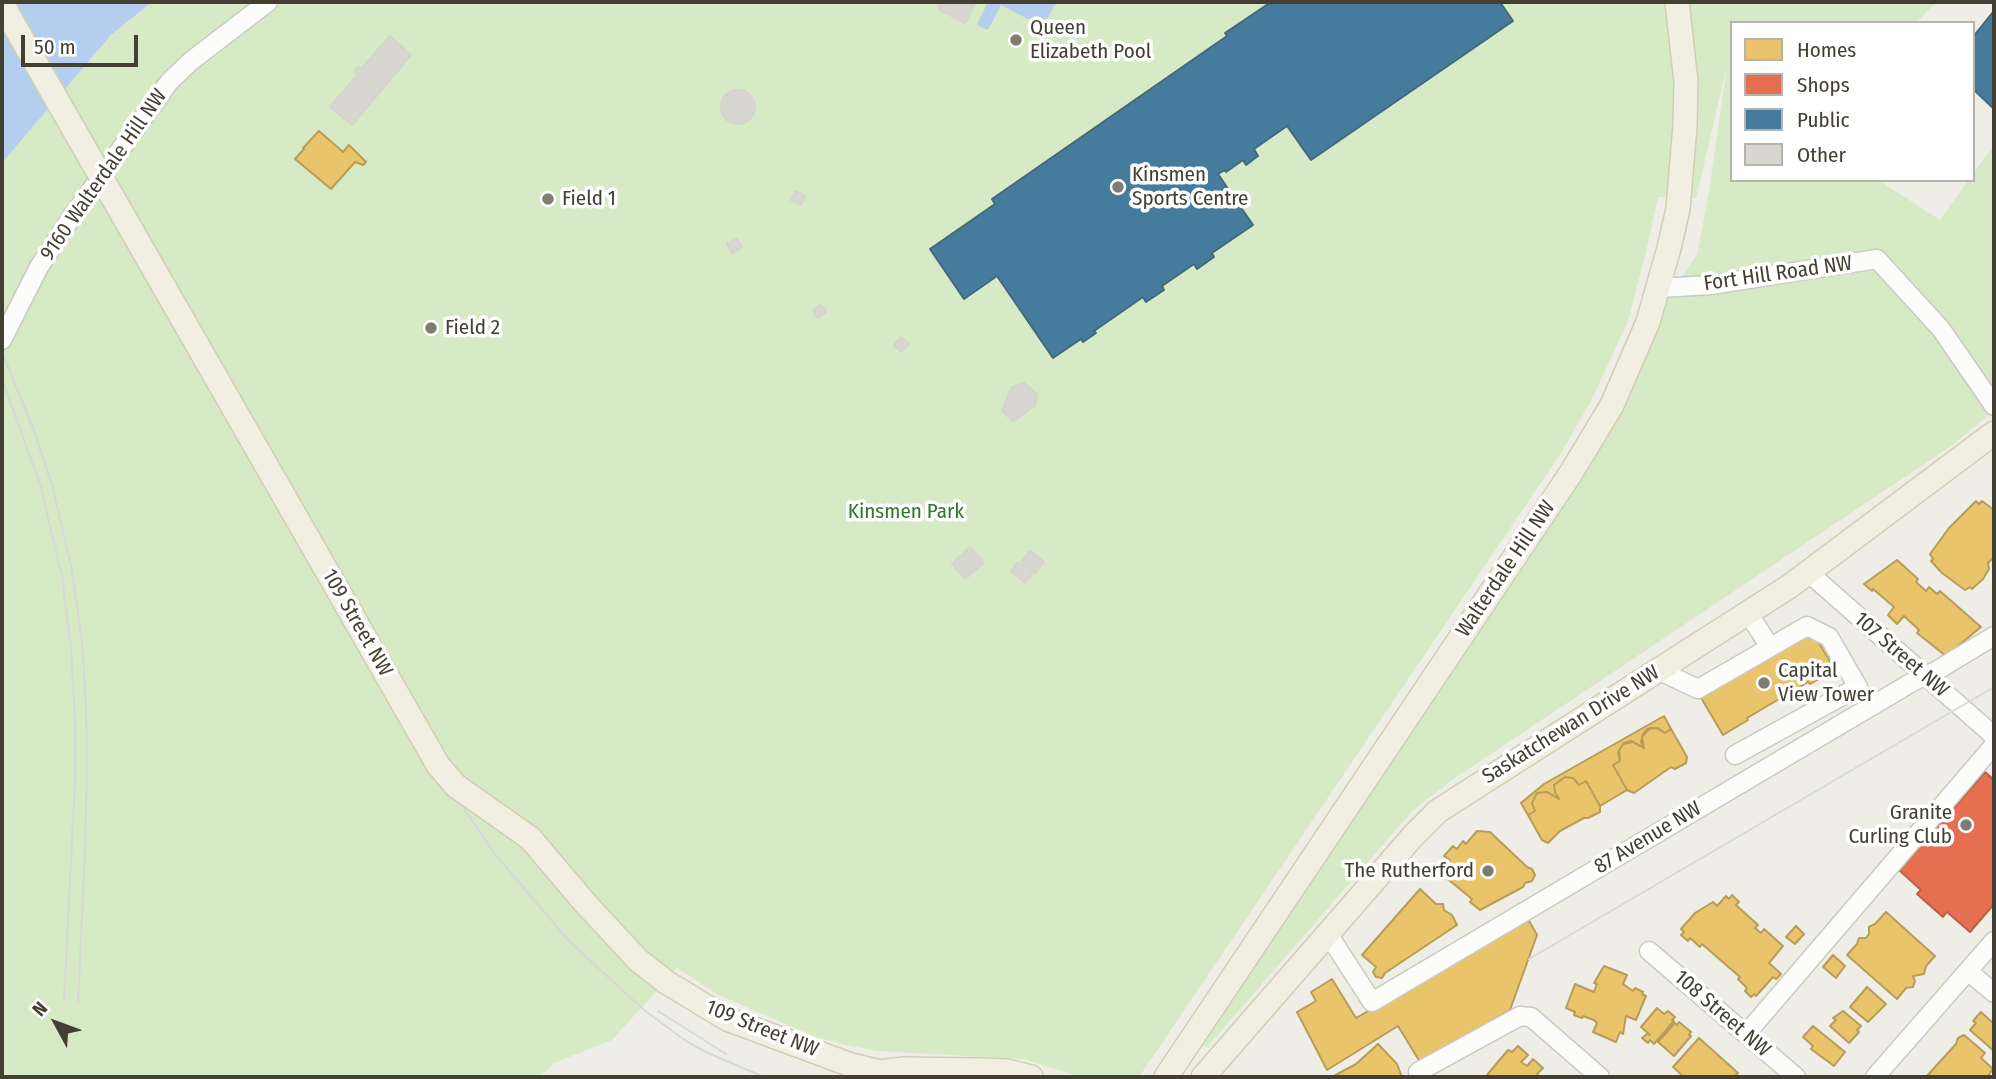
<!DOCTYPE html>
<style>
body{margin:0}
#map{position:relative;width:1996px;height:1079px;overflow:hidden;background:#eeede6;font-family:"Fira Sans Condensed",sans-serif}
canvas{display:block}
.frame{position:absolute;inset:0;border:4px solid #434033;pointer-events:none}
.legend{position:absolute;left:1730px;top:21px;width:245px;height:161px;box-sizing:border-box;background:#fff;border:2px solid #b4b3ad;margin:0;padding:9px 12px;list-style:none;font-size:21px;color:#434033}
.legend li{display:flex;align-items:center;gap:14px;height:35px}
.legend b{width:35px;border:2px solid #b4b3ad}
.north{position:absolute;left:21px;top:988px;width:70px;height:70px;-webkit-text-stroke:5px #fff;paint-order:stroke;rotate:311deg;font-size:19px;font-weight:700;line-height:28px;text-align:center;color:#434033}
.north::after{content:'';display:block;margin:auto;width:24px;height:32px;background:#434033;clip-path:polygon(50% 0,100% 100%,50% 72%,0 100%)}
.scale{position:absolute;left:21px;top:35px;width:117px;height:32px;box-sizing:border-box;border:4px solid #434033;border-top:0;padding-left:9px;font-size:21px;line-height:24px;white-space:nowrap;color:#434033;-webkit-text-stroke:5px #fff;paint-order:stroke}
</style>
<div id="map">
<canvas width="1996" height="1079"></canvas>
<div class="frame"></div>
<ul class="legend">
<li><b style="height:19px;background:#e9c46a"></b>Homes</li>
<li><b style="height:19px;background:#e76f51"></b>Shops</li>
<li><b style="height:19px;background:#457b9d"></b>Public</li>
<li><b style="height:19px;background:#d7d6cf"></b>Other</li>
</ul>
<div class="north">N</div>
<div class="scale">50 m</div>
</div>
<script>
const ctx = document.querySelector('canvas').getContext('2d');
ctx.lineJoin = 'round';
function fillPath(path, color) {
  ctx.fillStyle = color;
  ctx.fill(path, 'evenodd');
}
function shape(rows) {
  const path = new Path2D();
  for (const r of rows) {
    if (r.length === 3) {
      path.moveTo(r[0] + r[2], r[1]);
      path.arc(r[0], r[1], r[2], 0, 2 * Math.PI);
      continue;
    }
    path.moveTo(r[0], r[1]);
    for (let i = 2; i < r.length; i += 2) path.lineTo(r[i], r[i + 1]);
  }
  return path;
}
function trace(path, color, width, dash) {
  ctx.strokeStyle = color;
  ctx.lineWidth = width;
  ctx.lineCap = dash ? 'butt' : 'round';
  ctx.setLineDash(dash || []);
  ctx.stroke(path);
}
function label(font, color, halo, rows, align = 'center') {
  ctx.font = font + ' "Fira Sans Condensed",sans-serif';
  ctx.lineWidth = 7;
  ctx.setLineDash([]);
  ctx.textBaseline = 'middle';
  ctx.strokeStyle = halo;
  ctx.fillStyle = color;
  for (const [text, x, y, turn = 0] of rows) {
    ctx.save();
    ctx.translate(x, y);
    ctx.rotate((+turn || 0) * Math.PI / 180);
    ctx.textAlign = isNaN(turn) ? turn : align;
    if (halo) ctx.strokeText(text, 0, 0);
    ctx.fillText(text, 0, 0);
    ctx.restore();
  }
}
fillPath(shape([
 [152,2,1936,2,1916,23,1732,23,1732,180,1878,180,1940,220,1969,180,1973,180,1973,174,1994,145,1994,410,1954,444,1455,778,1414,809,1207,1047,1200,1044,1584,459,1666,299,1697,255,1709,192,1727,66,1696,198,1658,197,1645,256,1628,321,1591,401,1561,453,1139,1077,1081,1077,1024,1059,877,1051,843,1044,816,1037,719,995,677,968,612,1040,554,1063,539,1077,2,1077,2,163,111,35]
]), '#d5eac5');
fillPath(shape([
 [2,2,152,2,111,35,2,163],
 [988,2,1056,2,1043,27,1001,5,988,30,977,25]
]), '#b5cdee');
const homes = shape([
 [319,131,343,152,349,145,366,162,363,165,355,162,331,189,295,159,304,149,303,148,319,131],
 [1976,501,1979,504,1982,501,1994,510,1994,557,1988,563,1989,569,1983,579,1972,589,1970,587,1965,590,1942,573,1931,561,1933,559,1930,554,1949,528,1976,501],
 [1897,560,1918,579,1916,582,1926,591,1929,587,1937,594,1940,591,1981,627,1946,656,1917,633,1919,630,1904,616,1897,624,1888,615,1894,607,1873,589,1872,591,1864,584,1897,560],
 [1812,631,1835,670,1810,684,1808,682,1747,718,1748,720,1723,735,1700,696,1812,631],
 [1664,716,1671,729,1665,733,1658,728,1650,728,1642,737,1644,748,1631,741,1624,743,1619,750,1620,761,1613,765,1627,790,1600,806,1586,781,1579,785,1573,778,1565,777,1554,785,1555,792,1559,799,1547,792,1537,793,1532,803,1535,811,1528,815,1521,803,1544,784,1664,716],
 [1656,728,1665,733,1671,729,1687,757,1686,763,1675,769,1671,767,1634,793,1627,790,1613,765,1620,761,1618,752,1623,744,1633,742,1644,748,1641,742,1643,734,1647,729,1656,728],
 [1565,777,1573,778,1579,785,1586,781,1600,806,1600,812,1588,818,1584,818,1560,831,1548,843,1542,840,1528,815,1535,811,1532,803,1537,793,1547,792,1559,799,1555,792,1554,785,1565,777],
 [1477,831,1490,832,1527,867,1532,869,1535,875,1532,881,1525,883,1523,887,1480,910,1470,902,1472,899,1444,876,1442,871,1450,860,1444,856,1453,846,1457,849,1463,841,1466,844,1477,831],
 [1420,889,1436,904,1443,904,1444,910,1452,915,1457,925,1385,973,1382,978,1376,977,1373,972,1376,967,1362,955,1420,889],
 [1732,895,1739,902,1736,905,1758,925,1755,928,1761,933,1764,929,1783,946,1769,963,1781,974,1776,979,1773,977,1756,996,1754,994,1751,997,1745,991,1747,988,1738,979,1740,977,1702,944,1700,947,1690,938,1688,941,1681,935,1684,932,1681,929,1695,913,1713,902,1717,906,1726,896,1729,899,1732,895],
 [1886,912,1935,956,1926,966,1924,974,1913,976,1915,981,1913,987,1906,988,1897,999,1847,955,1857,944,1859,938,1866,938,1869,934,1869,927,1875,924,1886,912],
 [1528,919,1537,935,1510,1010,1420,1062,1398,1026,1327,1070,1297,1012,1316,1001,1311,992,1332,979,1356,1018,1528,919],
 [1796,926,1804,934,1795,944,1786,937,1796,926],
 [1833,955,1845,966,1836,978,1823,967,1833,955],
 [1604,966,1627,975,1623,984,1633,991,1635,988,1643,992,1642,994,1646,996,1636,1020,1626,1016,1623,1034,1620,1032,1616,1042,1593,1032,1597,1023,1594,1020,1583,1016,1582,1018,1574,1015,1575,1012,1566,1008,1575,984,1594,992,1597,984,1594,983,1604,966],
 [1867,987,1886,1004,1868,1022,1850,1007,1867,987],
 [1657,1008,1664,1014,1668,1011,1675,1017,1672,1020,1674,1021,1654,1044,1650,1040,1648,1043,1642,1038,1647,1034,1650,1035,1641,1027,1657,1008],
 [1843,1011,1861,1026,1857,1030,1859,1032,1849,1043,1830,1026,1836,1020,1833,1018,1843,1011],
 [1981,1012,1994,1024,1994,1051,1970,1030,1976,1023,1973,1021,1981,1012],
 [1679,1022,1691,1032,1689,1035,1691,1036,1674,1056,1658,1042,1675,1023,1677,1025,1679,1022],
 [1813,1026,1845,1052,1834,1066,1811,1049,1813,1046,1803,1037,1813,1026],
 [1964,1035,1985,1053,1981,1058,1993,1069,1987,1077,1926,1077,1956,1044,1958,1038,1964,1035],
 [1699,1038,1738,1073,1734,1077,1684,1077,1673,1067,1699,1038],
 [1378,1044,1397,1064,1402,1077,1332,1077,1356,1064,1378,1044],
 [1518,1046,1528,1055,1521,1062,1527,1066,1533,1059,1543,1068,1537,1074,1540,1077,1489,1077,1487,1075,1508,1050,1512,1052,1518,1046]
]);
fillPath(homes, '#e9c46a');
trace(homes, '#b79c5a', 2);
const shops = shape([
 [1985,772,1994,780,1994,904,1970,932,1947,912,1943,917,1917,894,1921,890,1899,870,1985,772]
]);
fillPath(shops, '#e76f51');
trace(shops, '#b66148', 2);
const public = shape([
 [1271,2,1500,2,1513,21,1311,160,1287,126,1254,149,1258,156,1246,165,1243,160,1226,172,1225,170,1218,174,1253,225,1212,253,1214,257,1197,269,1194,264,1162,286,1164,290,1146,302,1143,297,1094,331,1096,333,1083,342,1081,339,1053,358,997,276,964,299,930,249,995,204,992,199,1227,36,1225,33,1271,2],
 [1994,11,1994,109,1973,89,1973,37,1994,11]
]);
fillPath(public, '#457b9d');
trace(public, '#44697d', 2);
const building = shape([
 [941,2,976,2,965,23,938,9,941,2],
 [390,36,411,55,352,125,330,107,358,74,354,71,358,67,361,69,390,36],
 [738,107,17],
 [796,191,805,196,801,205,791,200,796,191],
 [737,239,742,247,732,253,727,244,737,239],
 [821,304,826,312,818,318,813,310,821,304],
 [901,337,909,344,901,352,894,345,901,337],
 [1024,383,1037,394,1035,406,1013,421,1002,411,1012,387,1024,383],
 [970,547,984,563,965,579,952,564,970,547],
 [1030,551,1044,562,1035,573,1031,570,1030,572,1032,574,1025,583,1011,571,1018,562,1023,566,1025,564,1022,561,1030,551]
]);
fillPath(building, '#d7d6cf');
trace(building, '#d6d4cc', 2);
const minor = shape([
 [1659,288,1711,285,1877,259,1941,329,1994,406],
 [2,340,39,267,71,218,169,82,191,61,268,2],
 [1809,573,1994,736],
 [1748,613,1770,647],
 [1658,670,1698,689,1807,626,1829,637,1858,687,1735,755],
 [1328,934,1372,1002,1914,681,1936,671,1994,636],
 [1649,951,1796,1077],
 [1968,971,1994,993],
 [1746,1034,1994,745],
 [1422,1077,1418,1072,1520,1016,1531,1017,1600,1077],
 [1875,1077,1994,941]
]);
const major = shape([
 [586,904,638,960,666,982,727,1019,851,1065,901,1077],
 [886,1071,904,1069,979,1070,1007,1071,1031,1077],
 [1166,1077,1571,473,1612,405,1648,322,1669,248,1678,209,1685,126,1686,82,1677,2],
 [1203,1077,1413,836,1438,811,1790,586,1994,433]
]);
trace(minor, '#cac9c2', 21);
trace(major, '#d1ceb3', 26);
trace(minor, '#fcfcfb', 18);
trace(major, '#f0efe2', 23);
trace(shape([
 [2,2,450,788,494,853,570,942,644,1010,686,1041,708,1053,764,1077],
 [2,352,33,428,53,488,72,571,82,642,86,704,87,768,85,852,78,1002],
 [2,379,41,487,62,577,71,648,75,721,75,780,64,1002],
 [1529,959,1994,687],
 [658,1011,726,1054]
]), '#d8d8d7', 2);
const majorBridge = shape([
 [2,4,438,765,456,786,530,838,586,904]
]);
trace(majorBridge, '#d1ceb3', 26, []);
trace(majorBridge, '#f0efe2', 23);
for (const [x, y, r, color] of [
 [1016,40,7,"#7f7d72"],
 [1118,187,7,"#7f7d72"],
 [548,199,7,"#7f7d72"],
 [431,328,7,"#7f7d72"],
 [1764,683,7,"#7f7d72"],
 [1966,825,7,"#7f7d72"],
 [1488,871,7,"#7f7d72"]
]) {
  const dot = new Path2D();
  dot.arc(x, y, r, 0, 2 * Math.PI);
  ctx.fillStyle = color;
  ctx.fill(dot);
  trace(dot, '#fff', 2.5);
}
label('21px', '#434033', '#fff', [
 ["Queen",1030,28],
 ["Elizabeth Pool",1030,52],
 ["Kinsmen",1132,175],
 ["Sports Centre",1132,199],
 ["Field 1",562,199],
 ["Field 2",445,328],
 ["Capital",1778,671],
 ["View Tower",1778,695],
 ["Granite",1952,813,"right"],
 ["Curling Club",1952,837,"right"],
 ["The Rutherford",1474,871,"right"]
], 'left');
label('21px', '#434033', '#fff', [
 ["9160 Walterdale Hill NW",104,175,-55],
 ["Fort Hill Road NW",1778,274,-8],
 ["Walterdale Hill NW",1506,569,-56],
 ["109 Street NW",357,623,60],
 ["107 Street NW",1901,655,41],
 ["Saskatchewan Drive NW",1571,725,-32],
 ["87 Avenue NW",1648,838,-31],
 ["108 Street NW",1722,1014,41],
 ["109 Street NW",762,1029,22]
]);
label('21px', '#367526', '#fff', [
 ["Kinsmen Park",906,512]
]);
</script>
